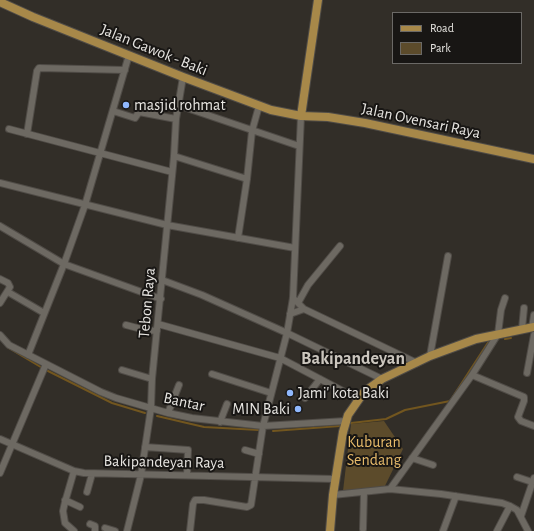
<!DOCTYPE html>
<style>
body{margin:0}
#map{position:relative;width:534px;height:531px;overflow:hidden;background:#322e28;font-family:"Alegreya Sans",sans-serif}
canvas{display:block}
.legend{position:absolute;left:392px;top:12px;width:130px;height:52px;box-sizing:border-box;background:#181614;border:1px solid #6b6966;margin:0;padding:5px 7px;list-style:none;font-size:12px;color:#e8e6e2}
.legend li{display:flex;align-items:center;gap:8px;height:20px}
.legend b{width:20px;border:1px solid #6b6966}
</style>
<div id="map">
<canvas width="534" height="531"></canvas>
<ul class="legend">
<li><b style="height:5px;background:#a78849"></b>Road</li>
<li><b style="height:11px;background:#5c4b2b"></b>Park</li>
</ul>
</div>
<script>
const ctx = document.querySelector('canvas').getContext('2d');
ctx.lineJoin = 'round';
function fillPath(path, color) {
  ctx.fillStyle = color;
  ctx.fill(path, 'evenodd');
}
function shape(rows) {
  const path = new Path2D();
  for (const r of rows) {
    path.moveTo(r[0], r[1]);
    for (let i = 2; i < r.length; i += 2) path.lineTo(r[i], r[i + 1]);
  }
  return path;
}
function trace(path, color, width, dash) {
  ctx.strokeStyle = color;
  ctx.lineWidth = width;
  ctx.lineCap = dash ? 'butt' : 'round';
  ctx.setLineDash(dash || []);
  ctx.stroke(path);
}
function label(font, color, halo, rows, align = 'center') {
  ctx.font = font + ' "Alegreya Sans",sans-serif';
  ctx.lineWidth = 4;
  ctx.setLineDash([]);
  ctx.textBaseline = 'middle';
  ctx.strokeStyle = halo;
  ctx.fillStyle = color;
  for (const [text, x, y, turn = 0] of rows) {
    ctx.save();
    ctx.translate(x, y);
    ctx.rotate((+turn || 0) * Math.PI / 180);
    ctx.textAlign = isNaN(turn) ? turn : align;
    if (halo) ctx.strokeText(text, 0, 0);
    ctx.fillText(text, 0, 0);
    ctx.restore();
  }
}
fillPath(shape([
 [384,421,403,449,384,488,343,491,351,424]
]), '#5c4b2b');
trace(shape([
 [505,339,511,338],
 [7,347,44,369,112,403,145,413],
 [157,416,204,427,259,430],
 [351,423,386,419,405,410,450,401,489,341],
 [273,431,340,426]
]), '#72561f', 2);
const minor = shape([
 [178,105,299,146],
 [113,111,135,118,139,112,176,119],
 [9,129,172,172],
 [27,134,37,71,39,68,125,70],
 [174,156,247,179,252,131,259,106],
 [0,183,167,225,295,248],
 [0,226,64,264,161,299],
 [238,238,247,179],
 [0,279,8,283,10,287,0,303],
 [162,280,202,295,287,333,382,379],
 [8,292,44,313],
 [293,298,304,309,417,363],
 [298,303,308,285,340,246],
 [290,314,304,309],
 [158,324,280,358,358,399],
 [126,325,145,330,157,331],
 [532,328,534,315],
 [522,329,524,308],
 [0,335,9,345,101,392,116,398,168,413,192,418,263,426,346,421],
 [28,355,64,264,85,205,129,55],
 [430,356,448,256],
 [122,370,152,379],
 [527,373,534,335],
 [212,374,271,393],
 [472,375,524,397,524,401,518,417,521,421,534,426],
 [305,398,320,379],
 [168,413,179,385],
 [220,422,227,404],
 [0,439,74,471,84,473,335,479],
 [145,447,188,450,187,475],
 [245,450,259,454],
 [412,458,433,465],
 [0,473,46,364],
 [517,477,532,482],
 [390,489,472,375,498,334,501,310,505,298],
 [87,492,92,474],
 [333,495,390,489,441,494,502,503,510,506,517,510,528,531],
 [65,500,80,507],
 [521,516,534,478],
 [90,524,95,526,95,531],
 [105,528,115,531],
 [363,529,364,492],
 [74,531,65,523,63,511,65,502,74,471],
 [127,531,141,475,151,408,152,379,174,156,176,119,183,77],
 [190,531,193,504,195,500,204,500,247,507,251,505,263,426,287,333,293,298,301,116],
 [443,531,456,496],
 [497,531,510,506]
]);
const major = shape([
 [0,2,33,17,183,77,271,110,301,116,328,117,365,123,534,159],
 [301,116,318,0],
 [330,531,333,495,343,432,348,415,364,392,382,379,430,356,476,339,534,327]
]);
trace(minor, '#504c47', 8);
trace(major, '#504c47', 10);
trace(minor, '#6d6962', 6);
trace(major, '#a78849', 8);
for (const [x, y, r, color] of [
 [126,105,4,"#90b8fd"],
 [290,393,4,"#90b8fd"],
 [298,409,4,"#90b8fd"]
]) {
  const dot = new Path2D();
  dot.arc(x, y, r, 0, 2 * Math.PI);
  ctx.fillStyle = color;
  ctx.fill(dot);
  trace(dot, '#181614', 1.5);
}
label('16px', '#e8e6e2', '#181614', [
 ["Jalan Gawok - Baki",154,50,22],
 ["Jalan Ovensari Raya",421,121,12],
 ["Tebon Raya",147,303,-85],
 ["Bantar",184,402,12],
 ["Bakipandeyan Raya",164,462,1]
]);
label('16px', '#e8e6e2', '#181614', [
 ["masjid rohmat",134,105],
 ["Jami' kota Baki",298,393],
 ["MIN Baki",290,409,"right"]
], 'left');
label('16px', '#e6ba6a', '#181614', [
 ["Kuburan",374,442],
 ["Sendang",374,460]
]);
label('bold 18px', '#cbc6be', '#181614', [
 ["Bakipandeyan",353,359]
]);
</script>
